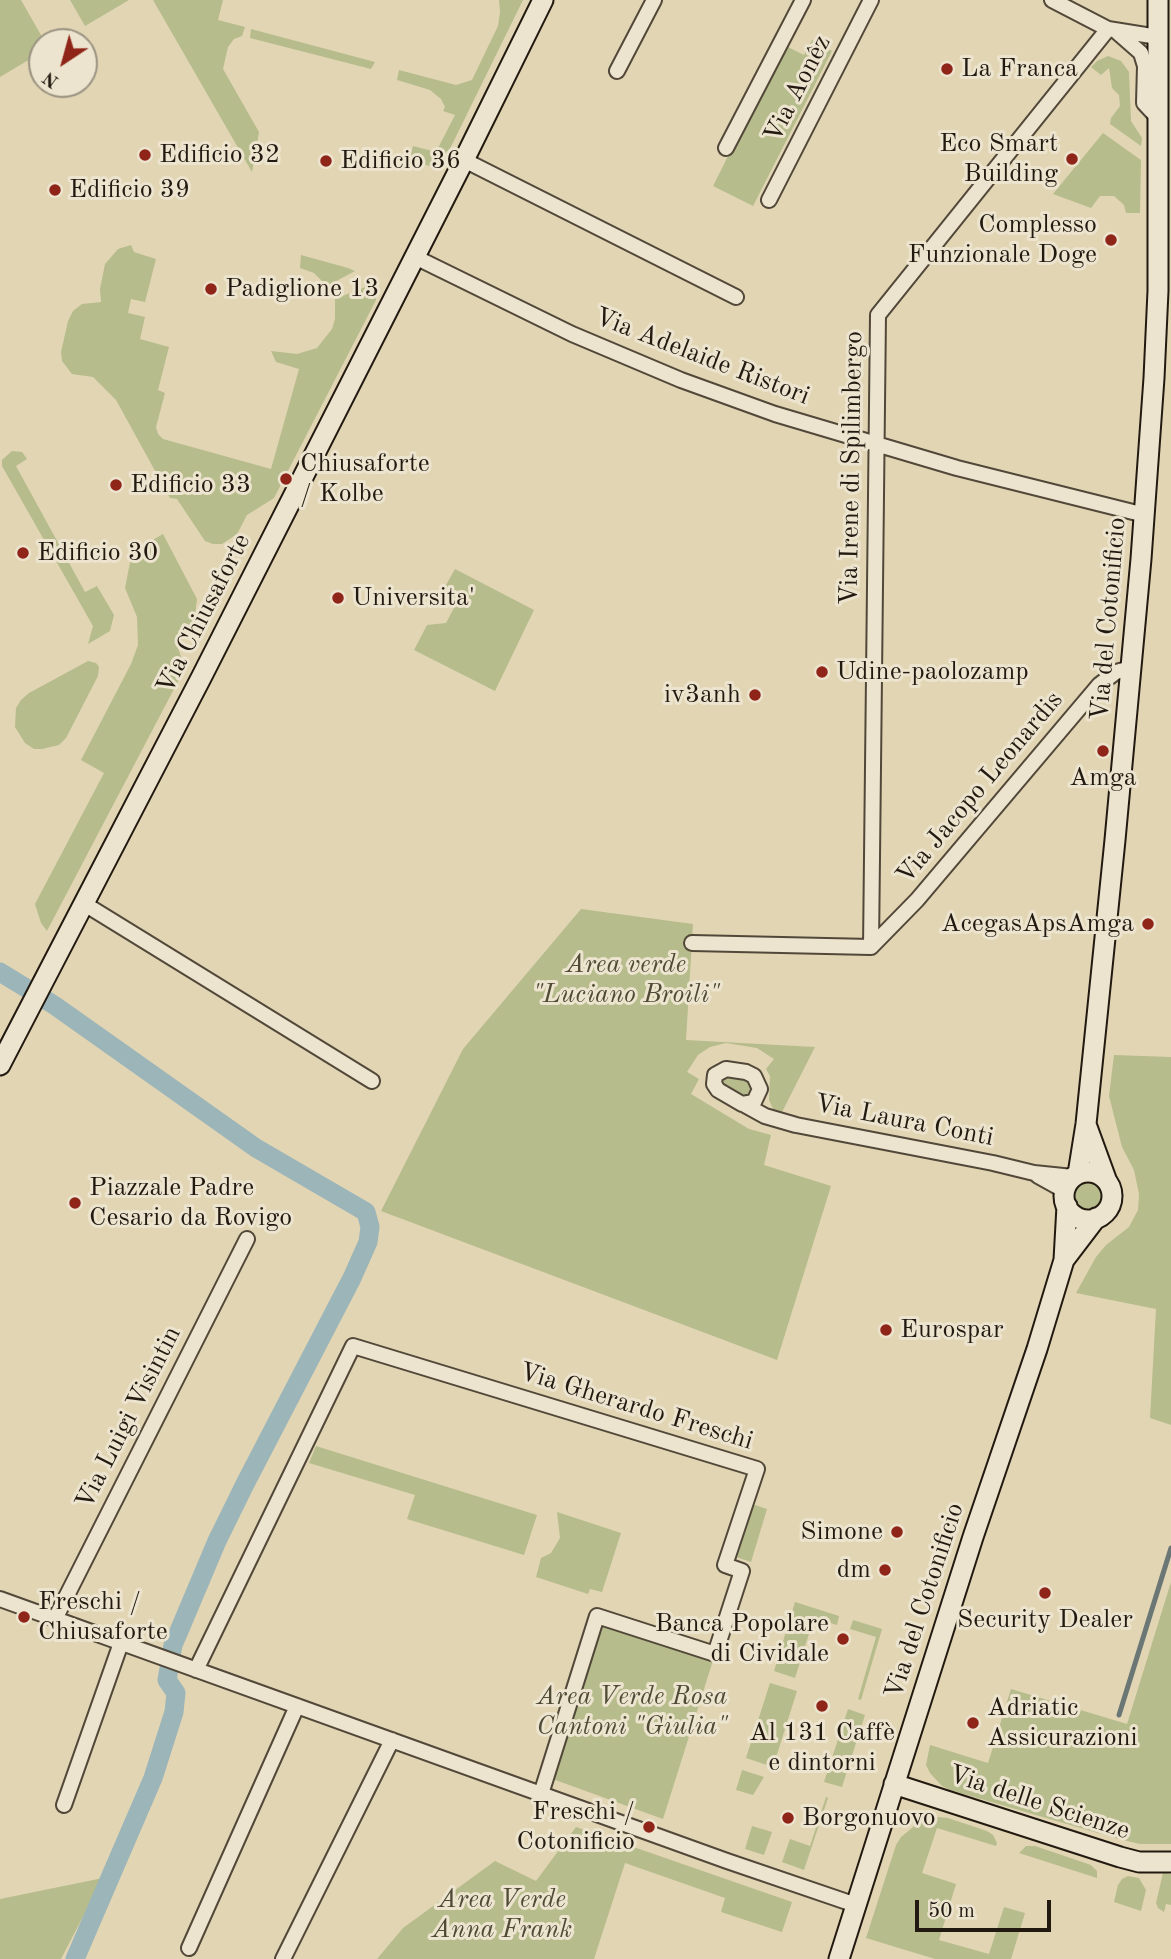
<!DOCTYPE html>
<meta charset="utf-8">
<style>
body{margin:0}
#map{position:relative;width:1171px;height:1959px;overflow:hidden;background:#e2d5b4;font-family:"Old Standard TT",serif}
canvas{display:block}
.north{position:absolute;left:28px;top:28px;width:70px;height:70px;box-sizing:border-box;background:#ece4ce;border:2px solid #9b9382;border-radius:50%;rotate:216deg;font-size:19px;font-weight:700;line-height:28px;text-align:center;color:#221910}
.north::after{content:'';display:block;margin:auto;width:24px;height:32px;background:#8f2418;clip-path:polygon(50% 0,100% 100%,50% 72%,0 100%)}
.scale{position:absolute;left:915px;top:1900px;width:136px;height:32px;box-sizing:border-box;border:4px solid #221910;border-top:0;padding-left:9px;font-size:21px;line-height:24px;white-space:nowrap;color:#221910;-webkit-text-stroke:5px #ece4ce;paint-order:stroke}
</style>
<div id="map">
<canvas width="1171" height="1959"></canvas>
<div class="north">N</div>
<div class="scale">50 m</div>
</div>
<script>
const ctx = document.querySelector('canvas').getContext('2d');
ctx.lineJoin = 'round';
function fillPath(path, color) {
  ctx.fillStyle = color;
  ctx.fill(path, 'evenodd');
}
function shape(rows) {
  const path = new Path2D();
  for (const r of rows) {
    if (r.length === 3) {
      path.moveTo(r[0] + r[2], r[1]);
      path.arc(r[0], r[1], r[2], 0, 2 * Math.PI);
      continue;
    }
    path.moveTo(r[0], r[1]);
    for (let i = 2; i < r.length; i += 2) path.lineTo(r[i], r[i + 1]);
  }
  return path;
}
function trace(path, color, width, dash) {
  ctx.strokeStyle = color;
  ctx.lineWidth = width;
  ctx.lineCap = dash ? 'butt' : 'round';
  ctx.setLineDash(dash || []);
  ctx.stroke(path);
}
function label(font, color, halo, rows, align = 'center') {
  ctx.font = font + ' "Old Standard TT",serif';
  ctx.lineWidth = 6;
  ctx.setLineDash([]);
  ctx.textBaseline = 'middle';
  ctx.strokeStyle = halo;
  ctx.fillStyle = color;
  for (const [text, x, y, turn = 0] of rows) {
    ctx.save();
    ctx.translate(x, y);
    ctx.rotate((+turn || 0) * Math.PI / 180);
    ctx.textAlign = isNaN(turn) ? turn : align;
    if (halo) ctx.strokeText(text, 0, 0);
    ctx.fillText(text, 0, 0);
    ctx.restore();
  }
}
fillPath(shape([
 [0,0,21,0,45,42,42,42,42,52,0,77],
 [70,0,129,0,85,26],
 [153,0,223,0,218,20,245,27,242,36,234,39,228,47,223,69,259,132,252,172],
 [499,0,523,0,440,169,409,160,413,146,436,152,455,115,443,111,445,107,441,99,430,90,397,80,399,70,456,85,472,80,498,26,500,12],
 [251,29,375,62,371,69,250,38],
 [812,40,832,51,753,206,713,186,784,45,804,55],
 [1108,56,1121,61,1129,72,1131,121,1142,138,1141,146,1110,124,1111,118,1120,106,1119,95,1112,88,1109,68,1101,75,1091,67,1097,61],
 [1103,133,1141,160,1140,213,1126,213,1124,205,1114,196,1100,196,1091,208,1053,194],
 [131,245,134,252,156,259,145,302,131,299,128,313,145,317,140,339,169,347,158,390,165,393,156,427,158,434,163,439,271,469,299,369,276,362,271,351,297,354,317,348,332,329,335,319,335,299,373,284,376,292,376,300,274,498,247,515,237,534,222,544,213,544,205,541,177,499,170,498,116,400,93,377,72,374,62,361,61,352,68,321,73,311,82,304,101,302,100,289,105,264,118,249],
 [301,255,348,268,355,271,327,286,314,273,300,268],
 [12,451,22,452,27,459,16,466,85,592,97,586,114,615,110,631,88,644,93,626,2,466,2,460],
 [163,534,197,599,195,615,178,648,185,668,47,931,41,923,35,904,104,773,81,760,131,664,138,645,137,617,125,588,132,552],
 [455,569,534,610,495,691,414,650,427,625,446,623,456,604,446,585],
 [88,661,96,663,99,667,98,676,66,738,59,745,42,749,34,749,25,743,15,727,16,708,21,700,29,693],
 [581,909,693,924,686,1040,815,1047,781,1114,774,1111,769,1100,770,1076,766,1069,774,1059,757,1048,726,1043,710,1047,698,1055,687,1072,699,1079,691,1094,749,1129,771,1135,764,1165,831,1186,777,1360,381,1211,463,1049],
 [1114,1055,1171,1057,1171,1425,1150,1418,1156,1309,1076,1293,1096,1257,1106,1245,1129,1227,1138,1210,1139,1194,1134,1170,1122,1147,1109,1096],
 [725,1075,748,1079,753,1087,751,1094,740,1096,723,1086,721,1078],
 [1089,1196,23],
 [316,1446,537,1515,524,1555,407,1519,415,1495,309,1463],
 [749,1503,767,1509,751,1562,733,1556],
 [557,1512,621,1533,602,1592,590,1589,588,1594,536,1577,541,1558,551,1553,560,1538],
 [1171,1582,1171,1844,1140,1844,1115,1838,950,1790,942,1786,930,1773,926,1765,930,1745,988,1763,1011,1689,1127,1724],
 [795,1602,839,1616,837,1625,814,1618,795,1678,774,1671],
 [597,1616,715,1654,663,1819,547,1777],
 [853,1620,882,1629,861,1700,858,1699,876,1637,850,1629],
 [770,1683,797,1691,773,1767,746,1758],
 [848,1709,865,1715,842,1787,824,1782],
 [742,1770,764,1777,753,1795,736,1790],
 [826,1797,828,1798,804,1870,782,1862,790,1839,810,1846],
 [938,1817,948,1818,987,1831,993,1835,997,1843,996,1846,937,1828,922,1873,956,1884,939,1940,989,1954,1004,1907,1025,1913,1011,1959,935,1959,866,1938,896,1845,901,1837,918,1823,929,1818],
 [752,1826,772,1832,764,1855,745,1849],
 [576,1827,792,1902,782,1932,721,1912,725,1898,625,1863,594,1959,377,1959,403,1928,495,1861,536,1881],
 [1026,1846,1035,1846,1091,1865,1097,1871,1097,1878,1019,1853],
 [1163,1873,1171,1874,1171,1905,1166,1904,1164,1912,1158,1908,1156,1903],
 [1128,1876,1139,1878,1146,1890,1141,1911,1114,1902,1118,1885,1122,1879],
 [103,1878,61,1959,0,1959,0,1899]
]), '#b6bc8b');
trace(shape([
 [1119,1715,1171,1548]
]), '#6b7775', 5);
trace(shape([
 [0,972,54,1005,256,1148,366,1212,370,1227,368,1242,352,1278,245,1484,217,1541,179,1631,173,1645,167,1680,176,1693,174,1712,153,1778,75,1959]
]), '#9bb5b9', 19);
const street = shape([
 [1052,0,1108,29,1158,37],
 [1117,32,1141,53,1145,66,1144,103,1158,118],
 [617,71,654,0],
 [726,148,803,0],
 [464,160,736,297],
 [769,200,871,0],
 [415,257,572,334,681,380,775,414,957,468,1145,515],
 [83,903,372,1081],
 [692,943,871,947],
 [871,947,878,315,1108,29],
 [871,947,917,900,1099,685,1116,672,1131,668],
 [726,1069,746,1072,754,1076,760,1089,754,1102,742,1104,718,1090,714,1084,715,1075,726,1069],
 [745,1105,765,1116,796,1125,993,1163,1034,1173,1073,1177],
 [1038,1176,1065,1191],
 [0,1599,727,1861,856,1905],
 [55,1619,247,1239],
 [196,1670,353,1346,757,1469,725,1565,742,1571,715,1654,597,1616,541,1794],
 [64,1805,121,1643],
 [189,1948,297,1706],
 [283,1959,392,1740]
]);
const secondary = shape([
 [0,1065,202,676,464,160,543,0],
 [1087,1127,1106,1179],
 [1088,1196,24],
 [1078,1174,1086,1124,1115,840,1141,559,1154,378,1158,291,1158,0],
 [1064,1260,1096,1218],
 [894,1784,1120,1857,1139,1862,1171,1862],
 [839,1959,973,1537,1037,1349,1064,1260,1067,1206]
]);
trace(street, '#524839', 18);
trace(secondary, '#221910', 23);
trace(street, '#ece4ce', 14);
trace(secondary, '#ece4ce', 19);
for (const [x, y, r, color] of [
 [947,69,7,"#8f2418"],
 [145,155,7,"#8f2418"],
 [1072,159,7,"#8f2418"],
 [326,161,7,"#8f2418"],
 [55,190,7,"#8f2418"],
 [1111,240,7,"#8f2418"],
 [211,289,7,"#8f2418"],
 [286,479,7,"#8f2418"],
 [116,485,7,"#8f2418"],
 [23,553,7,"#8f2418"],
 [338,598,7,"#8f2418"],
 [822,672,7,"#8f2418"],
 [755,695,7,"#8f2418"],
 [1103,751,7,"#8f2418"],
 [1148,924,7,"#8f2418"],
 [75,1203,7,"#8f2418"],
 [886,1330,7,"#8f2418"],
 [897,1532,7,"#8f2418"],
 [885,1570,7,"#8f2418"],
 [1045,1593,7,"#8f2418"],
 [24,1617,7,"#8f2418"],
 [843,1639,7,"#8f2418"],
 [822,1706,7,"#8f2418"],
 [973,1723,7,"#8f2418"],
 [788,1818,7,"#8f2418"],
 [649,1827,7,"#8f2418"]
]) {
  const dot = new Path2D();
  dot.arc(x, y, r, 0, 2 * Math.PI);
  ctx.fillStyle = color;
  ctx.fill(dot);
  trace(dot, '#ece4ce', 2.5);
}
label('26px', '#221910', '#ece4ce', [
 ["La Franca",961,69],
 ["Eco Smart",1058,144,"right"],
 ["Building",1058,174,"right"],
 ["Edificio 32",159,155],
 ["Edificio 36",340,161],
 ["Edificio 39",69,190],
 ["Complesso",1097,225,"right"],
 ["Funzionale Doge",1097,255,"right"],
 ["Padiglione 13",225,289],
 ["Chiusaforte",300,464],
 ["/ Kolbe",300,494],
 ["Edificio 33",130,485],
 ["Edificio 30",37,553],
 ["Universita'",352,598],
 ["Udine-paolozamp",836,672],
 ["iv3anh",741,695,"right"],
 ["Amga",1103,778,"center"],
 ["AcegasApsAmga",1134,924,"right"],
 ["Piazzale Padre",89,1188],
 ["Cesario da Rovigo",89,1218],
 ["Eurospar",900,1330],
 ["Simone",883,1532,"right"],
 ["dm",871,1570,"right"],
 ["Freschi /",38,1602],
 ["Chiusaforte",38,1632],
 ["Security Dealer",1045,1620,"center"],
 ["Banca Popolare",829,1624,"right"],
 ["di Cividale",829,1654,"right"],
 ["Adriatic",987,1708],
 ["Assicurazioni",987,1738],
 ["Al 131 Caffè",822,1733,"center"],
 ["e dintorni",822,1763,"center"],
 ["Freschi /",635,1812,"right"],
 ["Cotonificio",635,1842,"right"],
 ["Borgonuovo",802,1818]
], 'left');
label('26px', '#221910', '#ece4ce', [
 ["Via Aonêz",798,89,-63],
 ["Via Adelaide Ristori",702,357,21],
 ["Via Irene di Spilimbergo",852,468,-89],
 ["Via Chiusaforte",204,614,-63],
 ["Via del Cotonificio",1109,619,-85],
 ["Via Jacopo Leonardis",980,788,-50],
 ["Via Laura Conti",904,1121,11],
 ["Via Gherardo Freschi",636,1407,17],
 ["Via Luigi Visintin",129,1418,-63],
 ["Via del Cotonificio",925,1601,-72],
 ["Via delle Scienze",1039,1803,18]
]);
label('italic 26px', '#4e4a35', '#ece4ce', [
 ["Area verde",626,965],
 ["\"Luciano Broili\"",626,995],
 ["Area Verde Rosa",632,1697],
 ["Cantoni \"Giulia\"",632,1727],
 ["Area Verde",502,1900],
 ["Anna Frank",502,1930]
]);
</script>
